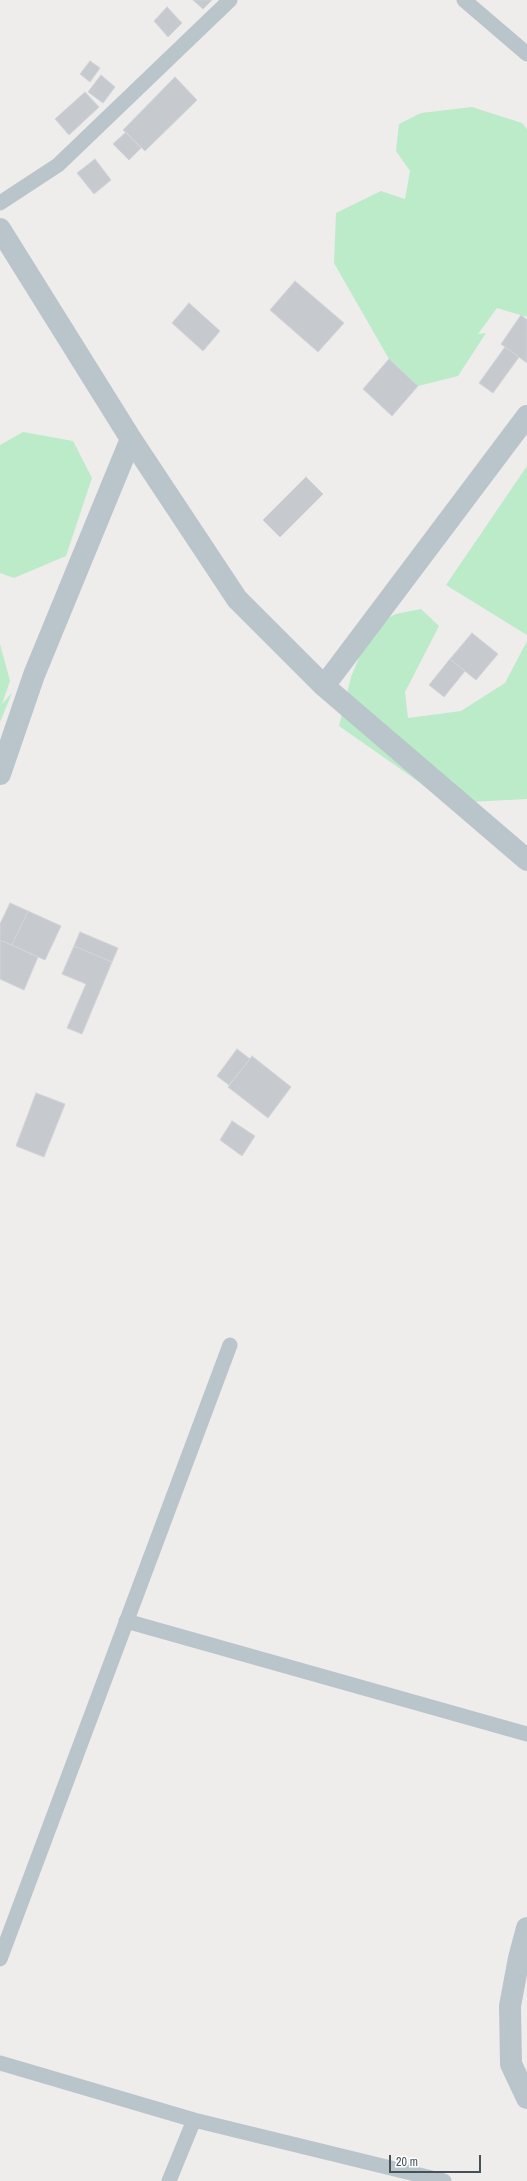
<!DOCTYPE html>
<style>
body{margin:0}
#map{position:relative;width:527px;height:2181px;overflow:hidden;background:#efecec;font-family:"Archivo Narrow",sans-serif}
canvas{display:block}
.scale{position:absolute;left:389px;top:2155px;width:92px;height:18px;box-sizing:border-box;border:2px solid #455158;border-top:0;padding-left:5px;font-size:12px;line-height:14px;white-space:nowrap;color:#455158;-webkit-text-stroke:3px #fff;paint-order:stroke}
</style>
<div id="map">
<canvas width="527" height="2181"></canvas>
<div class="scale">20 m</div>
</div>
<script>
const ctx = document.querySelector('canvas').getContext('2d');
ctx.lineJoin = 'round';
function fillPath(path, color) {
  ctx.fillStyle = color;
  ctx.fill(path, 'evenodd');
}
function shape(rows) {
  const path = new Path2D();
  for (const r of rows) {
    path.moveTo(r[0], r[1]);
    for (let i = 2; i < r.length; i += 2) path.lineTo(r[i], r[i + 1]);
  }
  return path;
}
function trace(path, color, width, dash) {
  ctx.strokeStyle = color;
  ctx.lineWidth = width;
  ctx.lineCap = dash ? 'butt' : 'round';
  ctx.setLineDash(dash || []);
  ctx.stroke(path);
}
fillPath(shape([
 [472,107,522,123,527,129,527,317,497,308,478,334,486,333,458,376,418,386,389,359,334,263,336,213,381,191,405,199,410,171,396,151,399,124,421,113],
 [23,432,73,441,92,478,66,556,14,578,0,573,0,445],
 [527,466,527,635,446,585],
 [421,609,439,626,405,692,408,718,461,711,505,683,527,641,527,799,449,803,339,726,351,677,372,626,396,614],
 [0,644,10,681,2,704,12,693,0,722]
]), '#bbebc8');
const building = shape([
 [193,0,212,0,203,9,193,0],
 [167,7,182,23,168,37,154,21,167,7],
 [90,61,100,68,90,82,80,74,90,61],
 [101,75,115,87,103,103,88,92,101,75],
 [175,77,197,100,145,151,123,130,175,77],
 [85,92,99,107,69,135,55,119,85,92],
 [126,132,141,148,129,160,113,144,126,132],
 [95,159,111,180,94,194,77,173,95,159],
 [295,281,344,323,318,352,270,310,295,281],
 [189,303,220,331,203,351,172,323,189,303],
 [521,315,527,320,527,363,501,344,521,315],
 [505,347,519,357,493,393,479,383,505,347],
 [389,359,418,386,392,416,363,389,389,359],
 [306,477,323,494,280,537,263,520,306,477],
 [472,633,498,654,476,680,450,659,472,633],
 [450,659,465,671,444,697,429,685,450,659],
 [10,903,28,911,12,945,0,940,0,924,10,903],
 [28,911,61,926,45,960,12,945,28,911],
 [80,932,118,948,112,962,74,946,80,932],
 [0,940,38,957,24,990,0,979,0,940],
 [74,946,112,962,82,1034,67,1028,86,984,62,974,74,946],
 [237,1049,250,1059,229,1085,217,1076,237,1049],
 [252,1056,291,1087,268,1118,228,1087,252,1056],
 [36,1093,65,1104,44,1157,16,1146,36,1093],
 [232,1121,255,1136,242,1156,220,1140,232,1121]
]);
fillPath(building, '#c6cacf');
trace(building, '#d0d3d7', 1);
trace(shape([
 [464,0,527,54],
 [0,203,58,165,230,0],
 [126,1621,527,1734],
 [0,1959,230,1345],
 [0,2063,194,2120,444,2181],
 [169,2181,194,2120]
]), '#bac5cb', 15);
trace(shape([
 [0,229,131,439,237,599,324,686,527,416],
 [324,686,527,860],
 [0,774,34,675,131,439],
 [527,1928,519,1958,510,2006,511,2064,527,2098]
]), '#bac5cb', 22);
</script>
